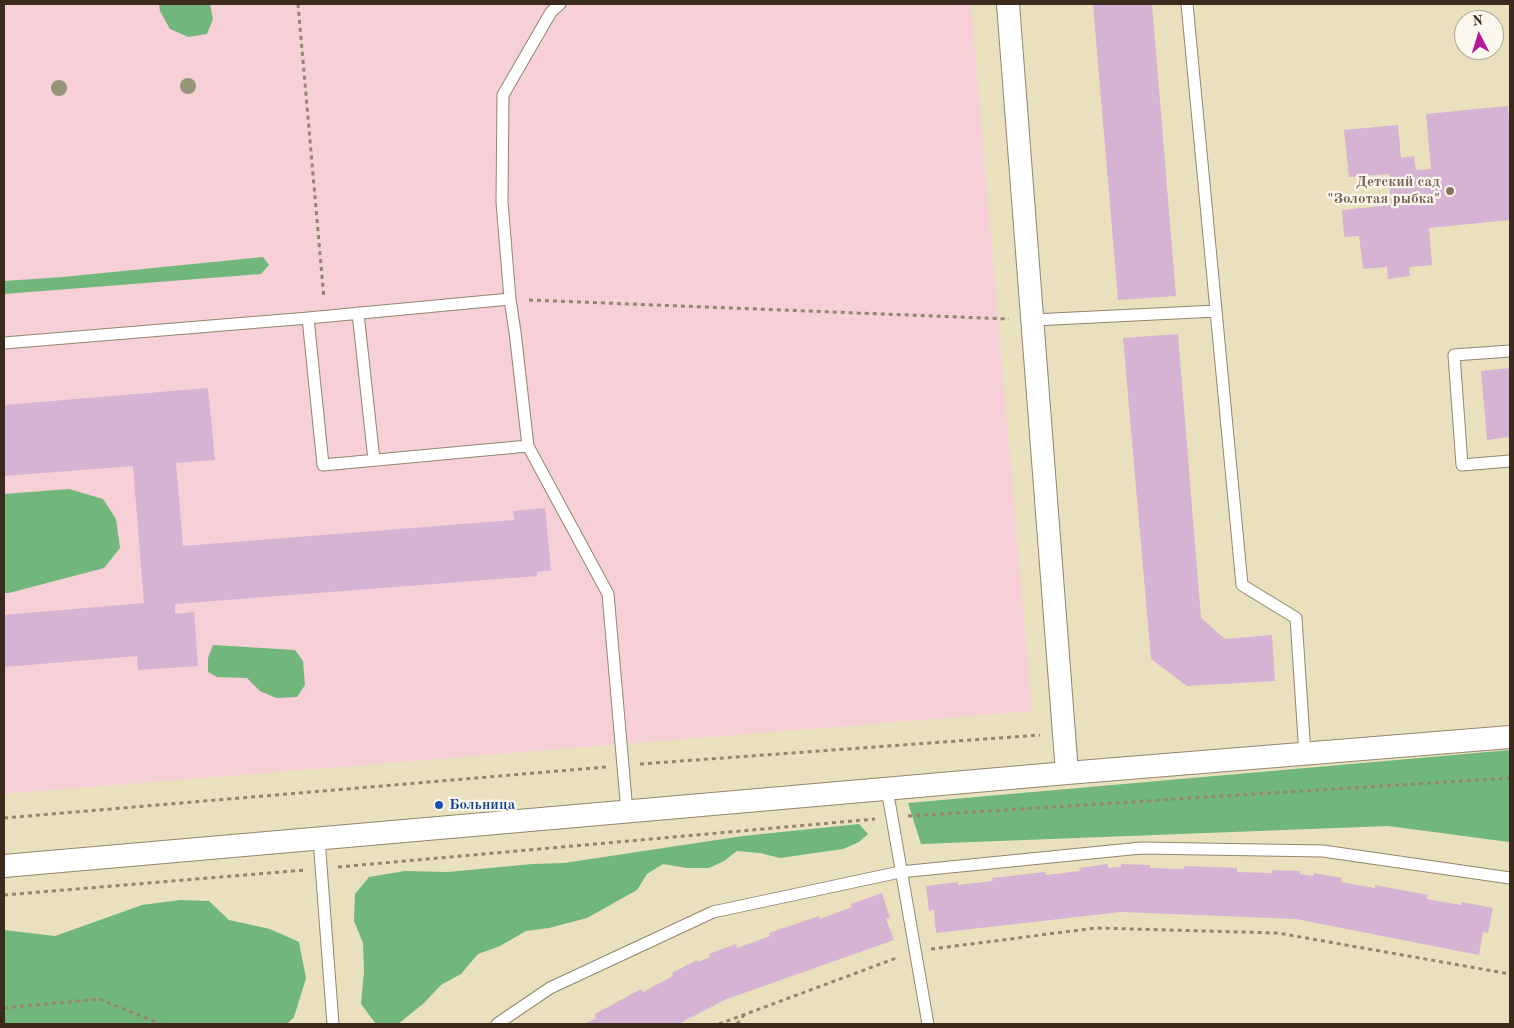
<!DOCTYPE html>
<meta charset="utf-8">
<style>
body{margin:0}
#map{position:relative;width:1514px;height:1028px;overflow:hidden;background:#e9e1be;font-family:"Old Standard TT",serif}
canvas{display:block}
.frame{position:absolute;inset:0;border:5px solid #3b2a1e;pointer-events:none}
.north{position:absolute;left:1454px;top:10px;width:50px;height:50px;box-sizing:border-box;background:#fbf7ec;border:1px solid #aea59a;border-radius:50%;rotate:355deg;font-size:14px;font-weight:700;line-height:20px;text-align:center;color:#3b2a1e}
.north::after{content:'';display:block;margin:auto;width:18px;height:22px;background:#b5179e;clip-path:polygon(50% 0,100% 100%,50% 72%,0 100%)}
</style>
<div id="map">
<canvas width="1514" height="1028"></canvas>
<div class="frame"></div>
<div class="north">N</div>
</div>
<script>
const ctx = document.querySelector('canvas').getContext('2d');
ctx.lineJoin = 'round';
function fillPath(path, color) {
  ctx.fillStyle = color;
  ctx.fill(path, 'evenodd');
}
function shape(rows) {
  const path = new Path2D();
  for (const r of rows) {
    path.moveTo(r[0], r[1]);
    for (let i = 2; i < r.length; i += 2) path.lineTo(r[i], r[i + 1]);
  }
  return path;
}
function trace(path, color, width, dash) {
  ctx.strokeStyle = color;
  ctx.lineWidth = width;
  ctx.lineCap = dash ? 'butt' : 'round';
  ctx.setLineDash(dash || []);
  ctx.stroke(path);
}
function label(font, color, halo, rows, align = 'center') {
  ctx.font = font + ' "Old Standard TT",serif';
  ctx.lineWidth = 4.5;
  ctx.setLineDash([]);
  ctx.textBaseline = 'middle';
  ctx.strokeStyle = halo;
  ctx.fillStyle = color;
  for (const [text, x, y, turn = 0] of rows) {
    ctx.save();
    ctx.translate(x, y);
    ctx.rotate((+turn || 0) * Math.PI / 180);
    ctx.textAlign = isNaN(turn) ? turn : align;
    if (halo) ctx.strokeText(text, 0, 0);
    ctx.fillText(text, 0, 0);
    ctx.restore();
  }
}
fillPath(shape([
 [4,4,971,4,1032,711,4,794]
]), '#f6cfd7');
fillPath(shape([
 [159,4,210,4,213,19,207,34,188,37,170,29,160,11],
 [263,257,269,265,261,274,4,294,4,281,63,277],
 [69,489,103,499,116,519,120,548,104,568,9,593,4,593,4,494],
 [213,645,295,650,303,661,305,685,297,697,276,698,260,691,247,678,217,677,208,672,208,658],
 [1510,750,1510,834,1509,842,1388,826,921,844,908,803],
 [859,824,868,834,859,842,843,849,780,858,760,853,737,851,724,861,709,868,687,868,663,864,647,874,637,890,587,918,549,928,526,931,500,946,478,954,461,974,441,985,423,1004,398,1024,376,1024,361,1004,364,972,363,943,354,921,355,894,369,877,405,871,448,872,532,864,564,863,743,836],
 [180,900,209,901,229,920,270,929,299,942,306,978,294,1017,287,1024,4,1024,4,930,55,936,142,905]
]), '#71b77c');
fillPath(shape([
 [1093,4,1152,4,1176,296,1118,300],
 [1508,106,1510,135,1510,220,1429,228,1432,265,1409,267,1410,276,1388,279,1387,267,1363,269,1359,236,1344,237,1342,210,1391,205,1389,174,1349,177,1344,130,1398,125,1401,158,1414,156,1416,170,1431,169,1426,114],
 [1178,334,1201,618,1225,639,1272,635,1275,681,1187,686,1151,659,1123,338],
 [1510,368,1510,437,1487,440,1481,371],
 [208,388,215,460,176,463,183,546,514,520,513,511,545,508,551,570,537,572,537,576,175,604,175,614,194,612,198,666,138,670,137,656,4,667,4,615,144,603,133,466,4,476,4,405],
 [1108,864,1108,868,1121,867,1121,864,1150,865,1150,868,1184,869,1184,866,1237,868,1237,872,1272,873,1272,870,1300,871,1300,874,1313,876,1314,873,1342,878,1341,882,1375,888,1375,885,1428,895,1427,899,1461,905,1462,902,1493,908,1488,933,1483,932,1479,955,1296,919,1121,912,936,933,934,910,929,911,926,886,958,882,958,885,993,881,992,878,1045,872,1046,875,1080,871,1079,868],
 [882,893,890,918,886,919,894,940,727,999,678,1024,584,1024,596,1018,595,1014,641,989,643,992,673,976,672,973,697,960,698,962,710,957,709,954,736,944,737,948,754,942,770,936,769,933,819,916,820,919,852,907,851,904]
]), '#d6b2d3');
const lane = shape([
 [560,4,551,12,503,95,502,202,510,299,515,332,528,446,608,594,627,812],
 [1187,4,1242,585,1296,618,1305,755],
 [358,313,374,460],
 [308,318,323,465,528,446],
 [1033,320,1216,311],
 [4,343,308,318,510,299],
 [1510,351,1454,355,1462,465,1510,461],
 [887,789,928,1024],
 [319,839,333,1024],
 [497,1024,550,988,713,912,900,872,1141,848,1323,851,1510,878]
]);
const street = shape([
 [1008,4,1067,773],
 [4,866,1067,773,1510,737]
]);
trace(lane, '#92866e', 13);
trace(street, '#92866e', 24);
trace(shape([
 [298,4,324,299],
 [529,300,1009,319],
 [640,764,1040,735],
 [908,816,1510,778],
 [4,818,606,767],
 [338,867,875,819],
 [4,895,305,870],
 [931,949,1096,928,1278,933,1510,974],
 [4,1008,99,999,161,1024],
 [719,1024,899,957],
 [737,1024,744,1015]
]), '#92866e', 3, [4, 4]);
trace(lane, '#fff', 11);
trace(street, '#fff', 22);
ctx.fillStyle = '#949476';
for (const [x, y] of [
 [188,86],
 [59,88]
]) {
  ctx.beginPath();
  ctx.arc(x, y, 8, 0, 2 * Math.PI);
  ctx.fill();
}
for (const [x, y, r, color] of [
 [1450,191,5,"#8d6e63"],
 [439,805,5,"#1a4fb4"]
]) {
  const dot = new Path2D();
  dot.arc(x, y, r, 0, 2 * Math.PI);
  ctx.fillStyle = color;
  ctx.fill(dot);
  trace(dot, '#fbf7ec', 2);
}
label('bold 15px', '#785e54', '#fbf7ec', [
 ["Детский сад",1440,182],
 ["\"Золотая рыбка\"",1440,199]
], 'right');
label('bold 15px', '#164399', '#fbf7ec', [
 ["Больница",449,805]
], 'left');
</script>
